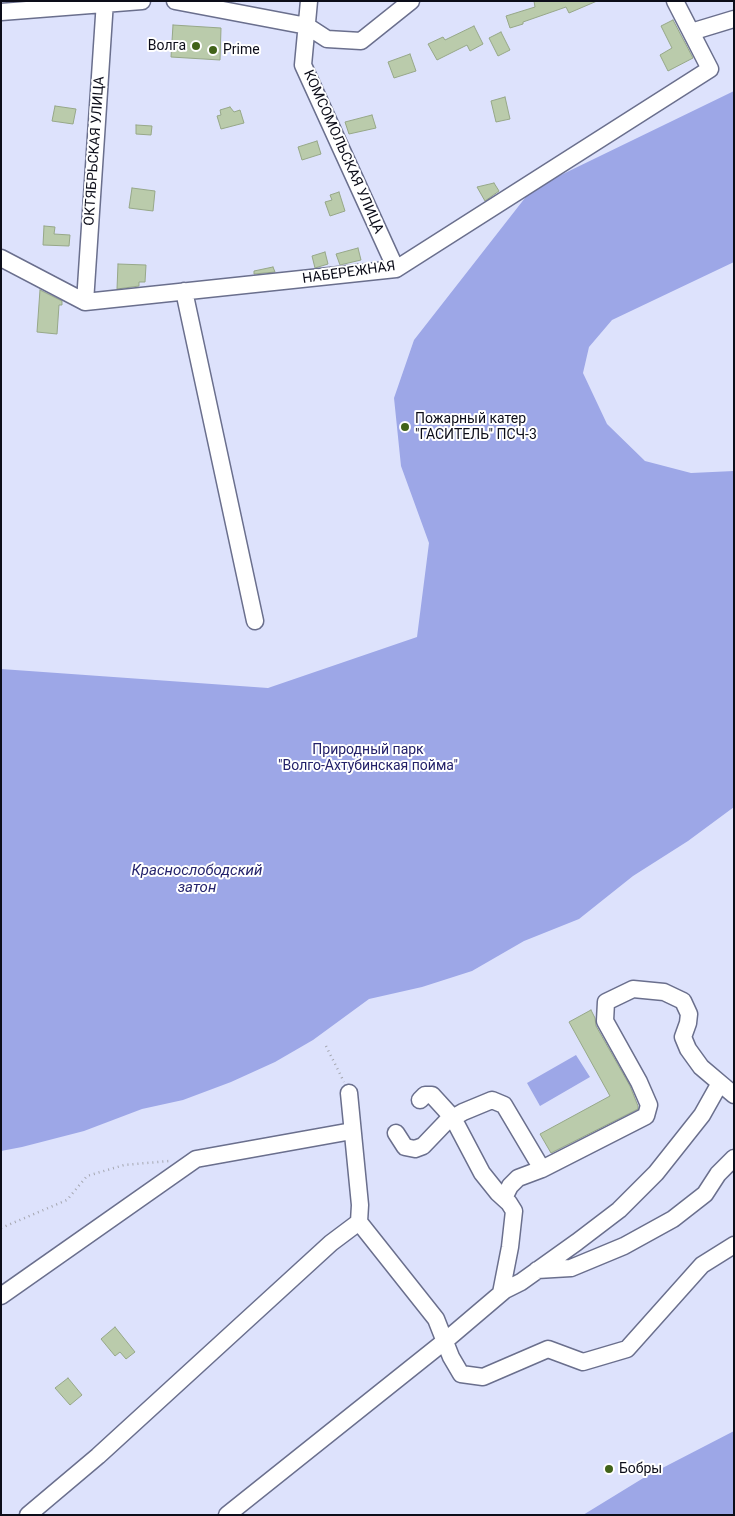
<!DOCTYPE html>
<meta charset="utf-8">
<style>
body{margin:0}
#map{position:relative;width:735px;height:1516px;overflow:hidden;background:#f1f3fa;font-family:Roboto,sans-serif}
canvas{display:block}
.frame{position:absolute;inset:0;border:2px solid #0c0d19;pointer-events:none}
</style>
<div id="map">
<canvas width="735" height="1516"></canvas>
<div class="frame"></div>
</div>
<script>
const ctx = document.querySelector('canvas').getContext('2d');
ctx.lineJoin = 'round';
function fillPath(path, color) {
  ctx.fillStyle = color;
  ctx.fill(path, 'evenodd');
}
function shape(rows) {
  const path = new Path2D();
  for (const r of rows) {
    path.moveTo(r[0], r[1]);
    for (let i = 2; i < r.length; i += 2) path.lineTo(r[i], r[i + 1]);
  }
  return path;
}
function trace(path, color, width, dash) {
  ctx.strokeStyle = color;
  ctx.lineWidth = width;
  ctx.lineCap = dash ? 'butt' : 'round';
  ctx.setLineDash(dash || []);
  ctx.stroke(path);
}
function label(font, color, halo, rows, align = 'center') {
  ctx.font = font + ' Roboto,sans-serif';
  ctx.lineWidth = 4;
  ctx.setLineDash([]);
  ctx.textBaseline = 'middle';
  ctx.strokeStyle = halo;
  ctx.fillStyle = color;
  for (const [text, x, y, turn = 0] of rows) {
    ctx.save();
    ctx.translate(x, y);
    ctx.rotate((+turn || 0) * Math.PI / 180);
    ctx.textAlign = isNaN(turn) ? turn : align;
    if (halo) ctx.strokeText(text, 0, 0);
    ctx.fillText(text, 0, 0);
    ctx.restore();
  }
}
fillPath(shape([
 [1,1,734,1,734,1515,1,1515]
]), '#dde2fc');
fillPath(shape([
 [734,91,734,262,612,320,589,347,583,373,607,424,645,461,691,473,734,471,734,807,688,841,633,876,579,919,524,941,472,971,422,987,369,999,313,1040,275,1062,231,1082,183,1100,142,1109,84,1131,22,1147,1,1151,1,669,268,688,417,637,429,543,401,466,394,398,414,340,532,189],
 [576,1055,590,1077,540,1106,527,1083],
 [734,1431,734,1515,583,1515,645,1477]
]), '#9da7e7');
const building = shape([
 [534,1,597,1,569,13,566,7,523,22,523,24,510,28,506,16,535,7,534,1],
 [673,20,693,58,668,71,660,55,672,48,661,26,673,20],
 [173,25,221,28,220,60,171,57,173,25],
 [474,26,483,44,470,51,467,45,437,60,428,44,443,37,445,40,474,26],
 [501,32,510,50,498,56,489,38,501,32],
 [410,54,416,71,394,78,388,62,410,54],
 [505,97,510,119,496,122,491,101,505,97],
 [55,106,76,109,73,124,52,121,55,106],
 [230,107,234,112,240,110,244,123,221,129,217,116,221,115,220,110,230,107],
 [372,115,376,128,349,134,345,122,372,115],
 [136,125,152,126,151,135,136,134,136,125],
 [317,141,321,154,302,160,298,147,317,141],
 [494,183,499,191,485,201,477,187,494,183],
 [132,188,155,191,153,211,129,208,132,188],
 [339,192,345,211,330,216,325,202,332,200,330,195,339,192],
 [44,226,55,227,54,234,70,235,69,246,43,245,44,226],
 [358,248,361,260,340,265,336,254,358,248],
 [325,252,328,264,315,268,312,256,325,252],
 [118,264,146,265,145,282,139,282,139,286,117,289,118,264],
 [273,267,275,272,254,274,254,271,273,267],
 [40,290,62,301,62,305,59,305,57,334,37,332,40,290],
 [591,1010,595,1018,596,1026,630,1086,638,1106,638,1109,551,1153,540,1134,610,1096,569,1022,591,1010],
 [115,1327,135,1352,126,1359,120,1352,115,1356,101,1339,115,1327],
 [68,1378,82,1395,70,1405,55,1388,68,1378]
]);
fillPath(building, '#bacbab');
trace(building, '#97a889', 1);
const minor = shape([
 [175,1,307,26,327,39,361,41,411,1],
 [309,1,303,65,396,269],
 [1,12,142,1],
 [691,32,734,19],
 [1,258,85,302,396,269,710,69,675,1],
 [184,291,255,621],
 [85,302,105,1],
 [349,1093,360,1205,359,1222],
 [420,1100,425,1095,432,1095,453,1118,482,1173,498,1193,509,1203,514,1211,510,1247,501,1293],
 [396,1133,405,1147,415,1149,423,1146,446,1122,463,1112,492,1100,504,1105,542,1169,646,1116,649,1105,639,1082,605,1021,606,1002,633,989,664,992,683,1001,689,1014,688,1023,683,1037,688,1049,701,1067,734,1095],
 [504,1198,510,1186,518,1178,542,1169],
 [537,1270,571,1268,624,1246,673,1219,705,1194,718,1174,734,1158],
 [1,1296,196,1159,352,1131],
 [28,1515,98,1456,331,1243,359,1222,436,1319,451,1357,461,1374,483,1377,548,1349,583,1362,627,1349,702,1265,734,1245],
 [227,1515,445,1341,505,1290,521,1282,577,1242,619,1210,656,1173,702,1115,720,1083]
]);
trace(minor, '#6a6f8d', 19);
trace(shape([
 [326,1046,344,1082],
 [1,1228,67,1200,87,1176,124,1165,169,1161]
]), '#a5a7b0', 2.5, [1, 4]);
trace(minor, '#fff', 16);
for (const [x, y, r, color] of [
 [196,46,5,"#416319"],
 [213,50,5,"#416319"],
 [405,427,5,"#416319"],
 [609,1469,5,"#416319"]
]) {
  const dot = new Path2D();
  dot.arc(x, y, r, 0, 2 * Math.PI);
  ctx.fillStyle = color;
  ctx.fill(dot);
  trace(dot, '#fff', 2);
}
label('14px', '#0c0d19', '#fff', [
 ["Волга",186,46,"right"],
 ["Prime",223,50],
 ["Пожарный катер",415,419],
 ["\"ГАСИТЕЛЬ\" ПСЧ-3",415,435],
 ["Бобры",619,1469]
], 'left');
label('14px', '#0c0d19', '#fff', [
 ["ОКТЯБРЬСКАЯ УЛИЦА",95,151,-86],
 ["КОМСОМОЛЬСКАЯ УЛИЦА",343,152,66],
 ["НАБЕРЕЖНАЯ",349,273,-8]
]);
label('14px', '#23216a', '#fff', [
 ["Природный парк",368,750],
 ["\"Волго-Ахтубинская пойма\"",368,766]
]);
label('italic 15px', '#26256e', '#fff', [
 ["Краснослободский",197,871],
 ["затон",197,888]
]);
</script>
